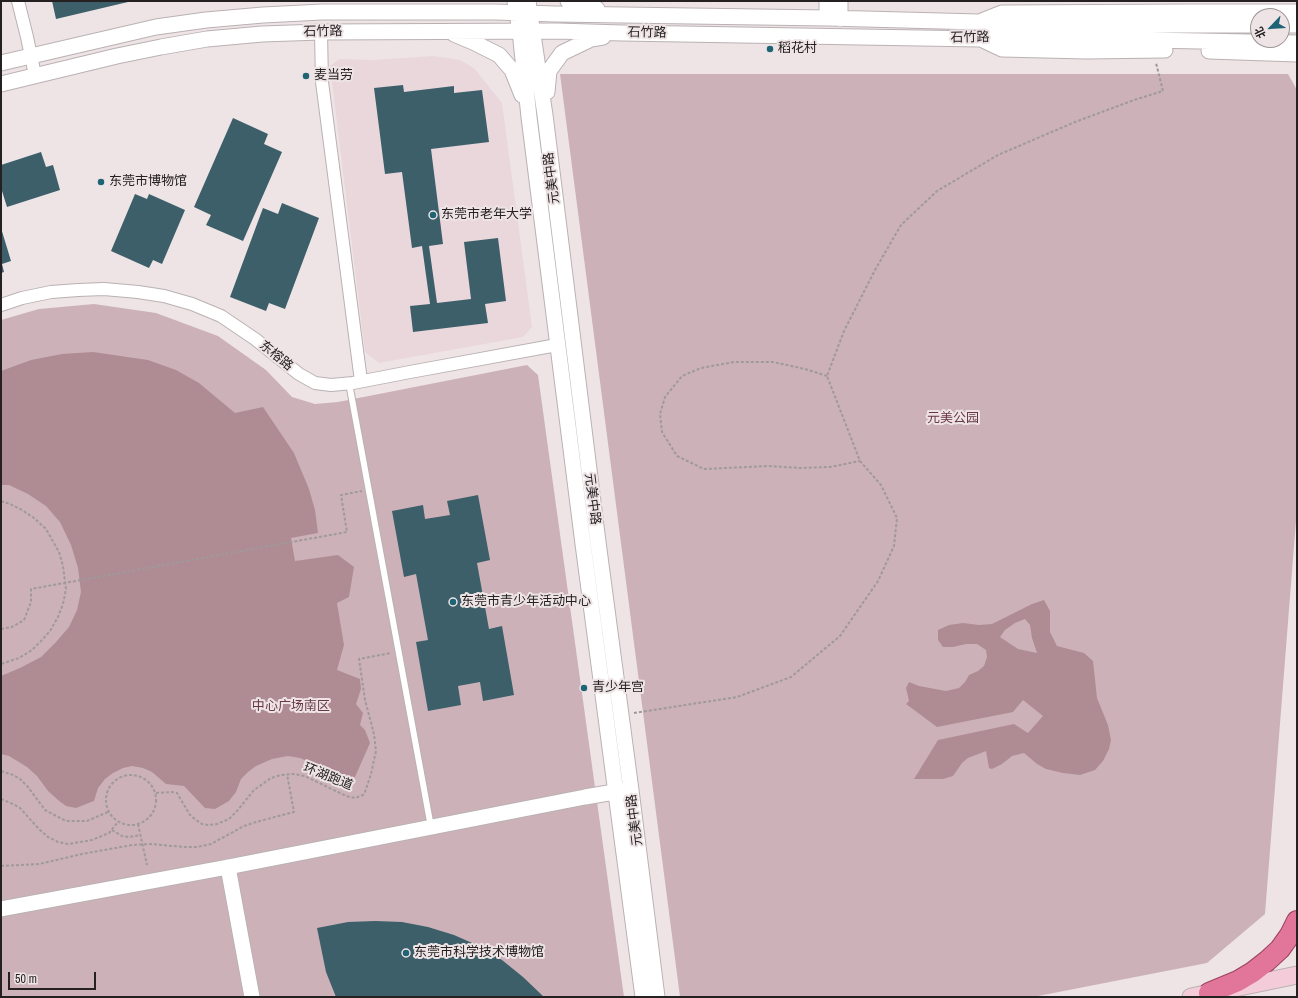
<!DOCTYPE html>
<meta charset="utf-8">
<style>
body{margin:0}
#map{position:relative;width:1298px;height:998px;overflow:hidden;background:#eee4e6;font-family:"Archivo Narrow","Noto Sans SC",sans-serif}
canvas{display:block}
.frame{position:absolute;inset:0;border:2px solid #252122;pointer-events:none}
.north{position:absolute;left:1250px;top:8px;width:40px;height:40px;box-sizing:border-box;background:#eee4e6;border:1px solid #9e9698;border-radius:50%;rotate:245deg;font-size:11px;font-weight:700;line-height:16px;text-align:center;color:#252122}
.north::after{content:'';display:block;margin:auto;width:14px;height:18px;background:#1f6475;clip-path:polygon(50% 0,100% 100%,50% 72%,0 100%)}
.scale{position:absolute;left:8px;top:972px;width:88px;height:18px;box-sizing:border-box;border:2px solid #252122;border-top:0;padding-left:5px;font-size:12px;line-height:14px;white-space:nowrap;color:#252122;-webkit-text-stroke:3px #eee4e6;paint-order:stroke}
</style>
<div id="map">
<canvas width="1298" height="998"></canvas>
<div class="frame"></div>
<div class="north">北</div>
<div class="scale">50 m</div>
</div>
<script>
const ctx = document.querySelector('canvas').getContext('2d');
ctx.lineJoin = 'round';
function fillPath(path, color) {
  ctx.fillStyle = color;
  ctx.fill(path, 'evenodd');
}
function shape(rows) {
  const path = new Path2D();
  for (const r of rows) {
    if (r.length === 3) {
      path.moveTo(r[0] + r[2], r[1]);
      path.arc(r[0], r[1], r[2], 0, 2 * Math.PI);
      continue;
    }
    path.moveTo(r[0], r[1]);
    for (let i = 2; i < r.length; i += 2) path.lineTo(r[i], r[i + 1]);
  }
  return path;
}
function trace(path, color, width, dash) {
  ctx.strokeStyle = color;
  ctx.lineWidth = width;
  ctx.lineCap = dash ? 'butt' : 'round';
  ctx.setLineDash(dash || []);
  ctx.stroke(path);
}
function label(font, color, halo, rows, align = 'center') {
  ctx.font = font + ' "Archivo Narrow","Noto Sans SC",sans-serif';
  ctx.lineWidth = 4;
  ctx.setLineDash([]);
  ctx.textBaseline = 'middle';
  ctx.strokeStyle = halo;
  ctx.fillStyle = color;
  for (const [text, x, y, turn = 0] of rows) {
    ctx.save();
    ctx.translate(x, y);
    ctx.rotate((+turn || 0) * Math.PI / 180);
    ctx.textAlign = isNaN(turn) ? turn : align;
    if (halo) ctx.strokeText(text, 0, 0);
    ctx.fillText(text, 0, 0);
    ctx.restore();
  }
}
fillPath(shape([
 [433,56,460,60,474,68,502,103,532,327,523,337,379,363,365,352,330,66,339,59,371,60]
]), '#ead7dc');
fillPath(shape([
 [560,74,1288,74,1297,90,1297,508,1265,914,1207,963,1033,997,680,997],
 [94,304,156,313,218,336,266,370,292,397,315,404,338,402,527,365,538,375,624,997,1,997,1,320,39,309]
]), '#ccb2b8');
fillPath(shape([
 [93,352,148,360,176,370,199,383,235,413,263,407,294,453,309,489,315,510,318,533,291,538,295,561,338,555,354,567,349,597,337,603,344,645,337,670,360,679,361,689,356,704,363,713,360,725,365,730,370,743,355,777,348,779,300,758,288,756,272,759,256,766,248,772,241,779,236,792,229,801,215,809,205,808,184,786,166,784,152,772,143,768,132,766,123,768,113,773,105,779,98,788,94,801,76,808,66,806,58,800,48,791,37,776,27,767,9,756,1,754,1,676,20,668,41,657,56,642,69,627,77,610,81,592,78,568,71,545,60,522,46,506,28,494,9,485,1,485,1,371,31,360,62,354],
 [1044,600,1050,611,1050,632,1057,646,1084,653,1093,661,1097,698,1108,725,1111,740,1109,749,1103,761,1095,770,1080,775,1063,773,1046,769,1037,764,1024,753,1012,756,1002,764,992,769,989,768,986,751,968,758,962,763,953,776,943,779,914,779,938,740,1014,724,1028,733,1043,716,1023,700,1013,712,937,727,906,704,909,701,906,688,909,682,919,686,946,691,959,688,965,682,969,675,978,671,984,666,987,657,986,650,977,644,966,644,953,647,943,647,938,640,938,630,949,625,963,623,979,625,992,624,1032,604],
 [1025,619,1030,625,1032,638,1037,653,1018,649,1000,637,1005,630,1015,623]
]), '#af8c94');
fillPath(shape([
 [52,1,128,1,128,2,56,19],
 [403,85,404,92,454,86,454,93,482,90,489,142,431,149,443,244,429,246,437,303,471,299,464,242,498,238,506,301,485,304,488,323,413,332,410,306,430,304,422,246,412,248,402,172,385,174,374,88],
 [233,118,268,134,264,144,282,152,243,241,206,225,211,215,194,207],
 [41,152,46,167,53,165,60,190,7,207,2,191,1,192,1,165],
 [135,194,147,199,149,194,185,210,162,264,153,260,149,268,111,251],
 [282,203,319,218,285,309,269,303,266,311,230,297,263,208,278,214],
 [1,228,11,261,2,264,4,272,1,273],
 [478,495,490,560,477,563,489,629,502,626,514,695,483,701,480,682,458,686,461,705,428,711,416,642,428,640,416,574,404,577,392,511,423,505,425,519,450,515,447,501],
 [375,921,402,922,428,927,454,935,479,946,502,960,523,977,544,997,336,997,326,972,317,928,348,922]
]), '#3c5f69');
const service = shape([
 [349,383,431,827]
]);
const minor = shape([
 [18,1,27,37,35,75],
 [321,32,322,82,361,381],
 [1,305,22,298,51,292,78,290,104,289,138,292,164,296,192,304,221,316,255,339,299,374,315,383,331,385,353,383,410,372,557,345]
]);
const tertiary = shape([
 [515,1,520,31,529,117,583,544,643,997],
 [528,1,545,115,598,542,631,790,657,997],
 [568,1,597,9],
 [827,18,827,1],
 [840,19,840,1],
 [982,21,1002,13,1187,12,1297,12],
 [1282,25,1297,25],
 [454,34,473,42,499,55,512,70,522,95],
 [981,39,1002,49,1086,51,1165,50],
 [1209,51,1297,54],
 [1,63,156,27,206,20,263,15,322,12,495,12,555,14,827,18,979,22,1001,25,1258,25],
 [1,84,117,56,161,47,207,39,262,34,321,32,557,31,622,33,980,39,1004,37,1297,43],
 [547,92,549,71,562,53,591,39,603,37],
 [228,867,252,997],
 [1,909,228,867,585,797,626,790]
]);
const secondary = shape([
 [1191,997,1297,975]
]);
const trunk = shape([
 [1209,993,1238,981,1253,972,1267,961,1280,949,1290,935,1297,921]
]);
trace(service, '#bab1b3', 8);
trace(minor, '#bab1b3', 14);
trace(tertiary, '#bab1b3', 17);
trace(secondary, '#bab1b3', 19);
trace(trunk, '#9b4260', 22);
trace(shape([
 [827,376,805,369,773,362,734,362,701,368,682,376,665,397,660,414,662,432,677,456,704,469,769,466,800,468,830,467,860,461],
 [1,501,10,504,22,510,34,518,46,529,59,552,63,566,66,589,63,604,58,617,50,631,41,641,32,650,19,658,1,664],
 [1,629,12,627,24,620,31,602,31,589,347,532,341,495,362,491],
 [634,713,737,697,791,677,840,636,878,581,894,546,897,518,881,485,860,461,827,376,844,331,875,270,901,225,937,191,998,155,1075,122,1134,100,1163,91,1156,63],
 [1,771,13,775,20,779,28,787,45,810,66,821,87,821,108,812],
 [131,800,25],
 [156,793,172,792,177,793,190,815,196,820,202,824,208,825,217,824,229,819,237,811,254,790,271,778,281,775,293,774,305,776,346,796,355,798,363,795,365,792,371,774,376,751,374,734,365,700,359,659,391,653],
 [1,799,13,804,20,808,39,829,48,837,58,842,68,844,92,840,109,833,118,822],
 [138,824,147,865],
 [112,830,122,836,129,837,141,835],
 [1,866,39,864,82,854,132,845,150,844,184,847,197,847,211,844,244,826,256,822,294,812,287,774]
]), '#a0999a', 2, [3, 2]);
trace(service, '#fff', 6);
trace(minor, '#fff', 12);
trace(tertiary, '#fff', 15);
trace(secondary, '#f4cbd9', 17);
trace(trunk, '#e2769a', 20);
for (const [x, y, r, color] of [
 [770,49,4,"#1f6475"],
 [306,76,4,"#1f6475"],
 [101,182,4,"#1f6475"],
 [433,215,4,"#1f6475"],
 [453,602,4,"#1f6475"],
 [584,688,4,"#1f6475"],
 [406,953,4,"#1f6475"]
]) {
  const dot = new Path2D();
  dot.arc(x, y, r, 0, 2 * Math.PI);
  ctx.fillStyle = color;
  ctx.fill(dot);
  trace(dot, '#eee4e6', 1.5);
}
label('13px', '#252122', '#eee4e6', [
 ["石竹路",323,32,-1],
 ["石竹路",647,33,1],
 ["石竹路",970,38,-1],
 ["元美中路",552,178,-97],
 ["东榕路",276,356,39],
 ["元美中路",592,499,83],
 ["环湖跑道",328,777,22],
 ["元美中路",635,820,-97]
]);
label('13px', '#252122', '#eee4e6', [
 ["稻花村",778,49],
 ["麦当劳",314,76],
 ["东莞市博物馆",109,182],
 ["东莞市老年大学",441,215],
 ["东莞市青少年活动中心",461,602],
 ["青少年宫",592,688],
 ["东莞市科学技术博物馆",414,953]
], 'left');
label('13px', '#683645', '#eee4e6', [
 ["元美公园",953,419],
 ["中心广场南区",291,707]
]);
</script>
